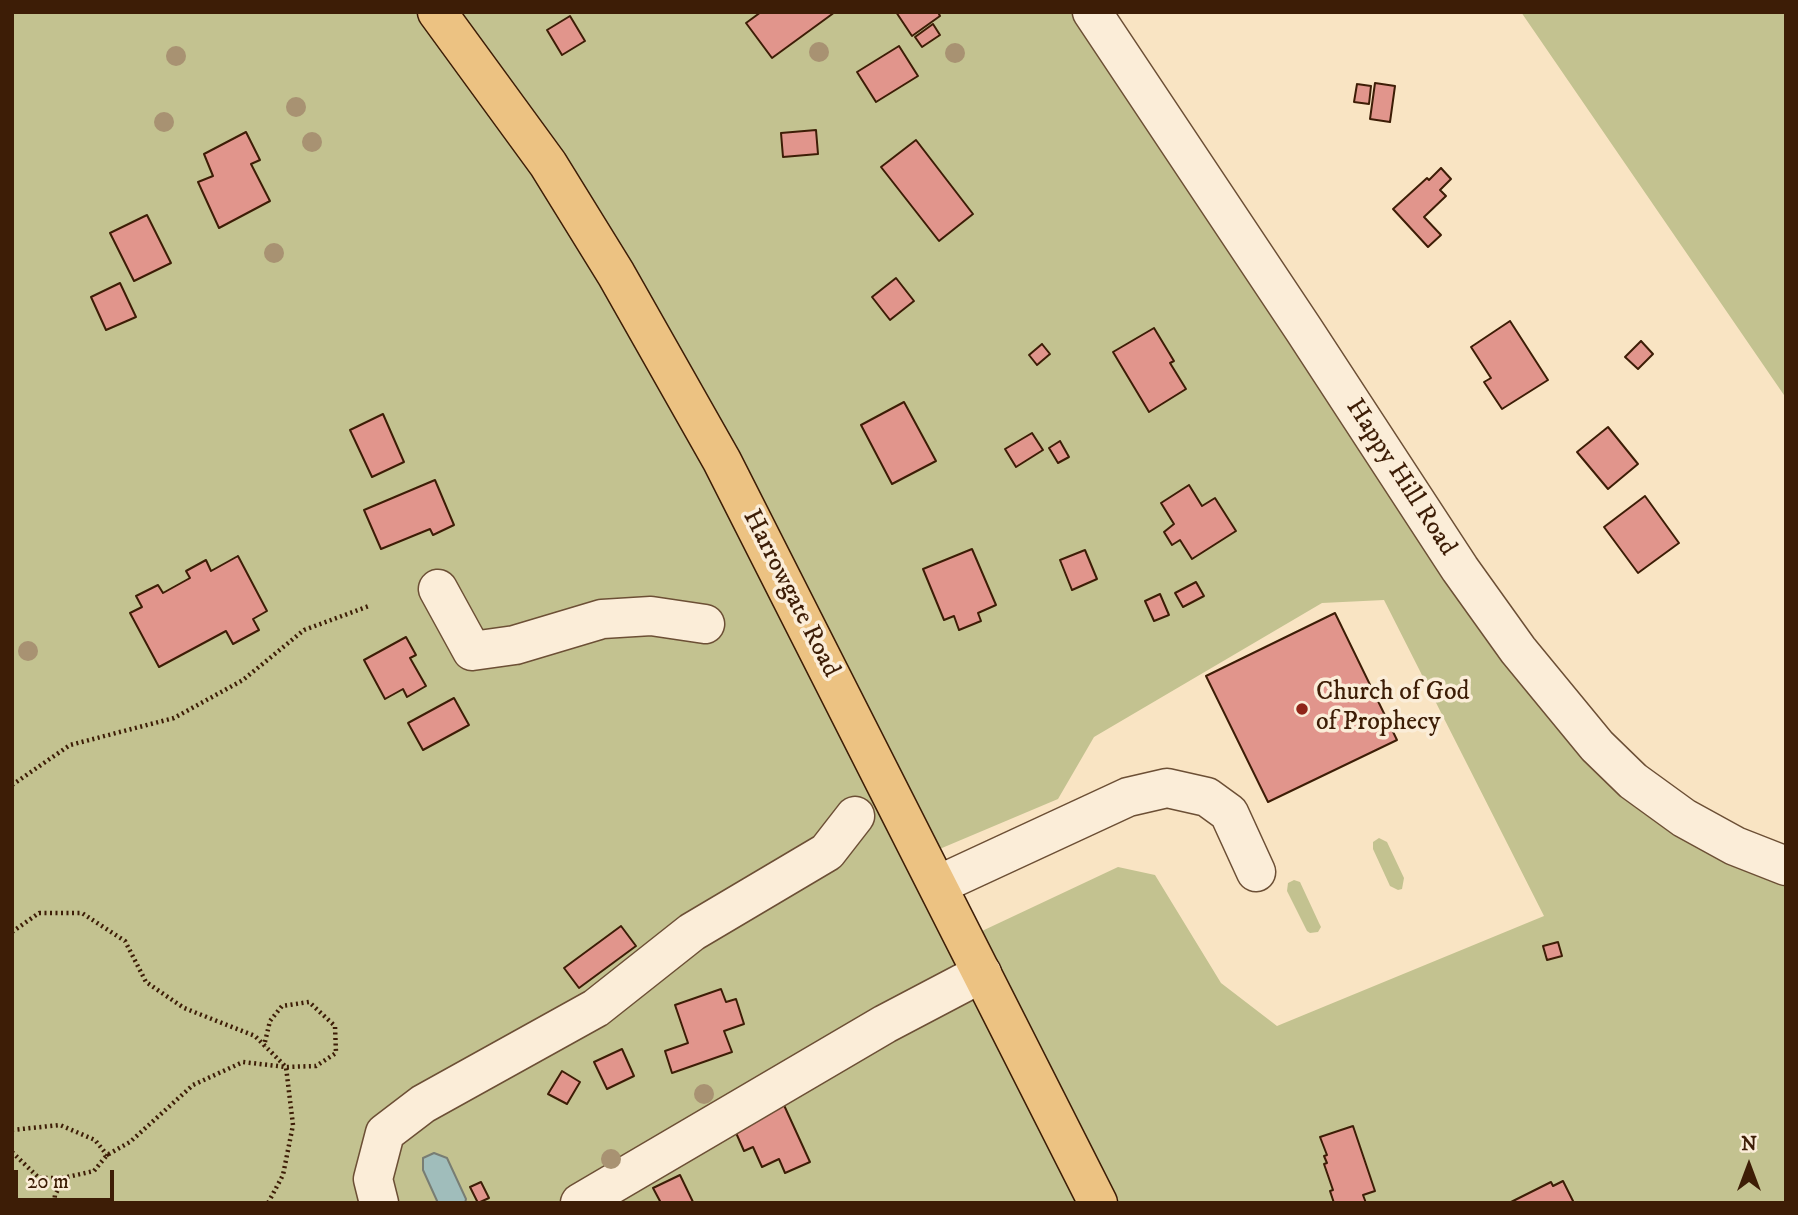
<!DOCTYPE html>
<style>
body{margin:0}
#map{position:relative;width:1798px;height:1215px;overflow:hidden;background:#f9e4c3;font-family:"IM FELL DW Pica",serif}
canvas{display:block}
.frame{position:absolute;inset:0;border:14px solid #3d1d06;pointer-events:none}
.north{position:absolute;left:1714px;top:1131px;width:70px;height:70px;-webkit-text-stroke:5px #fbedd8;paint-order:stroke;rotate:0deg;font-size:19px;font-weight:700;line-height:28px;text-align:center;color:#3d1d06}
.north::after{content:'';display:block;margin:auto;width:24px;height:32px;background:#3d1d06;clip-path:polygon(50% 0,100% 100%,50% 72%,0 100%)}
.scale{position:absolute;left:14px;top:1170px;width:100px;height:32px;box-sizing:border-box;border:4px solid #3d1d06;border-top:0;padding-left:9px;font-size:21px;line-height:24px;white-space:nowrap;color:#3d1d06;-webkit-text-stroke:5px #fbedd8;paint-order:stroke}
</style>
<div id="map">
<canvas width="1798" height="1215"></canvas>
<div class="frame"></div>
<div class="north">N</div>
<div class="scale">20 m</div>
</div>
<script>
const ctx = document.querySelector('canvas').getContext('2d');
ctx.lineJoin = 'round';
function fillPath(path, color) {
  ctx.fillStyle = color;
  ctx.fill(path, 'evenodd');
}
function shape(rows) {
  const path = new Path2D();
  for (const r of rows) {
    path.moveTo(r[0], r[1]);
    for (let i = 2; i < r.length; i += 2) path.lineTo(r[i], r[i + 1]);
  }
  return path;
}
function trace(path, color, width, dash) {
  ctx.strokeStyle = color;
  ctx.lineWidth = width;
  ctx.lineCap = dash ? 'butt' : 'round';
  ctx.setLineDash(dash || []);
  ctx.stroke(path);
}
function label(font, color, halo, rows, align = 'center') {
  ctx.font = font + ' "IM FELL DW Pica",serif';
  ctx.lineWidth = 7;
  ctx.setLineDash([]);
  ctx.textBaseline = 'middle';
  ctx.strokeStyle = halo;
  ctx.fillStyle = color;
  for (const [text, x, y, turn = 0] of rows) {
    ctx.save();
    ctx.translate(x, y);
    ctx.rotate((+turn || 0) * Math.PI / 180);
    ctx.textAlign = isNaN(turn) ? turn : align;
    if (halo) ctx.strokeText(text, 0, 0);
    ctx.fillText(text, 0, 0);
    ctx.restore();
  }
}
fillPath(shape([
 [12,12,1096,12,1597,746,1786,866,1786,1203,12,1203],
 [1384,600,1544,916,1277,1026,1221,983,1155,875,1118,867,965,939,923,856,1058,799,1094,737,1322,603],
 [1521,12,1786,12,1786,398],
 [1379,838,1387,842,1404,878,1402,889,1398,890,1390,886,1373,849,1373,842],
 [1294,880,1300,882,1319,923,1321,927,1318,932,1310,933,1307,931,1287,891,1288,883]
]), '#c3c290');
const water = shape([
 [434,1153,447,1158,466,1199,465,1203,438,1203,423,1170,423,1158,434,1153]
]);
fillPath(water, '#a0bdbb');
trace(water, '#787d73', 2);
const building = shape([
 [761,12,835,12,772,58,746,23,761,12],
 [896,12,938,12,940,16,912,36,896,12],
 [570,16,585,41,562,55,547,30,570,16],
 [933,24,940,35,922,47,915,37,933,24],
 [899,46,918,76,876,102,857,72,899,46],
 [1375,83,1395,86,1390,122,1370,119,1375,83],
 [1357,84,1371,86,1369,104,1354,102,1357,84],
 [816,130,818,154,783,157,781,133,816,130],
 [246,132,260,160,251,164,270,201,219,228,198,182,213,176,204,154,246,132],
 [916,140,973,214,939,241,881,167,916,140],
 [1441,168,1451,179,1440,190,1446,196,1424,217,1441,235,1428,247,1393,209,1427,178,1429,180,1441,168],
 [147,215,171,263,134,281,110,233,147,215],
 [896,278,914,301,890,320,872,297,896,278],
 [120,283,136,317,106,330,91,297,120,283],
 [1510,321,1548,380,1502,409,1484,382,1491,378,1471,347,1510,321],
 [1154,328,1174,361,1170,363,1186,389,1149,412,1113,352,1154,328],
 [1641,341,1653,354,1638,369,1625,357,1641,341],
 [1042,344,1050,354,1037,365,1029,355,1042,344],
 [904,402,936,461,892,484,861,425,904,402],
 [383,414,404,462,372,477,350,430,383,414],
 [1608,427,1638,464,1608,489,1577,452,1608,427],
 [1032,433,1043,450,1016,467,1005,449,1032,433],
 [1060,441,1069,457,1058,463,1049,448,1060,441],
 [435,480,454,525,433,535,430,529,381,549,364,510,435,480],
 [1189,485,1202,506,1215,498,1236,531,1192,559,1180,540,1172,545,1164,532,1174,524,1161,503,1189,485],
 [1645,496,1679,543,1638,573,1604,527,1645,496],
 [972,549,996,605,978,613,981,621,959,630,954,616,944,620,923,569,972,549],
 [1085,550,1097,579,1072,590,1060,560,1085,550],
 [238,556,267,611,253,619,259,630,233,644,226,631,159,667,130,613,142,607,136,596,158,585,163,593,190,578,186,571,206,560,211,571,238,556],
 [1196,582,1204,596,1183,607,1175,593,1196,582],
 [1160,594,1169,615,1154,621,1145,601,1160,594],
 [1335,613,1397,740,1268,802,1206,676,1335,613],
 [406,637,416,655,410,658,426,686,407,697,403,689,385,699,364,660,406,637],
 [454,698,469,725,423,750,408,723,454,698],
 [621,926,636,946,579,988,564,968,621,926],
 [1558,942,1562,956,1547,960,1543,946,1558,942],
 [721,989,726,1002,736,999,744,1024,724,1031,732,1052,672,1073,665,1051,688,1043,675,1005,721,989],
 [622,1049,634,1076,607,1089,594,1062,622,1049],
 [562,1071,580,1082,567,1104,548,1094,562,1071],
 [783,1103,810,1162,785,1173,779,1159,762,1167,753,1147,744,1151,733,1126,783,1103],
 [1353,1126,1375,1191,1363,1195,1366,1203,1334,1203,1330,1191,1333,1190,1324,1164,1327,1163,1324,1156,1327,1155,1320,1137,1353,1126],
 [680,1175,693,1202,661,1203,653,1188,680,1175],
 [1563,1181,1574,1203,1511,1202,1551,1182,1553,1186,1563,1181],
 [481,1182,489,1198,478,1203,470,1187,481,1182]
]);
fillPath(building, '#e1958c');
trace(building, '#3d1d06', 2);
const minor = shape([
 [1092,12,1304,330,1460,569,1518,650,1597,746,1633,781,1684,818,1735,846,1786,866],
 [438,589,472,651,515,645,602,619,651,616,705,624],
 [938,885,1128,797,1167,788,1207,797,1229,813,1256,872],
 [379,1203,373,1179,385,1133,423,1104,596,1008,692,932,827,852,855,816],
 [580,1203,885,1024,982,973]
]);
const major = shape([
 [437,12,548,164,616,274,722,461,1098,1203]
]);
trace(minor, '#6c4f35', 41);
trace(major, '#3d1d06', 41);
trace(shape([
 [12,785,70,745,174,718,243,680,304,630,369,606],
 [12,932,39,913,82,913,125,941,146,982,184,1008,255,1036,286,1067,293,1125,283,1175,268,1203],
 [12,1130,60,1125,95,1140,107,1155,105,1157],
 [12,1152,39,1178,63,1178,94,1171,107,1155,130,1142,193,1085,243,1062,286,1067,316,1066,336,1053,335,1026,309,1002,282,1006,270,1021,264,1046],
 [54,1203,55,1195,65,1177]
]), '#3d1d06', 4.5, [2, 3.5]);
trace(minor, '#fbedd8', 38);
trace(major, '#ecc282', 38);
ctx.fillStyle = '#a89272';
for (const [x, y] of [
 [819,52],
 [955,53],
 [176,56],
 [296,107],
 [164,122],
 [312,142],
 [274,253],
 [28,651],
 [704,1094],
 [611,1159]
]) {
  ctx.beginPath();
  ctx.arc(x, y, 10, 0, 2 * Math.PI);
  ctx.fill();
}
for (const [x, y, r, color] of [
 [1302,709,7,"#8f2418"]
]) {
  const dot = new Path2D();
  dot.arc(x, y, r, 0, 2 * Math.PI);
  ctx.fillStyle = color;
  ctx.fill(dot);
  trace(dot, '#fbedd8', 2.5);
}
label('26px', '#3d1d06', '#fbedd8', [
 ["Happy Hill Road",1400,478,57],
 ["Harrowgate Road",790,594,63]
]);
label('26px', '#3d1d06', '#fbedd8', [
 ["Church of God",1316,694],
 ["of Prophecy",1316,724]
], 'left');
</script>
